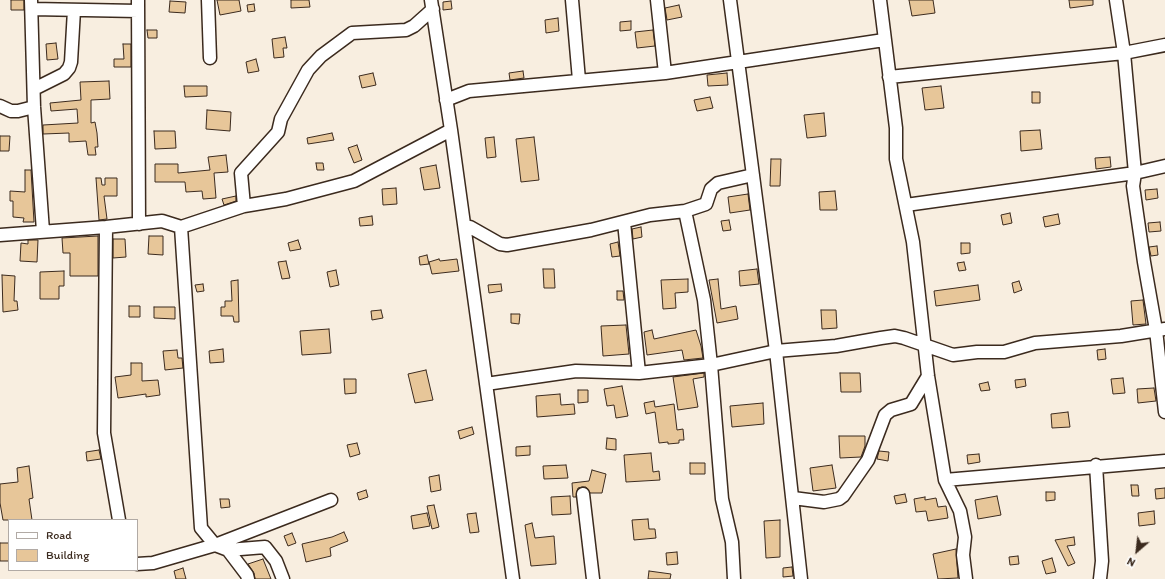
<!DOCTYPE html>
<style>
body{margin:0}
#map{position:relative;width:1165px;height:579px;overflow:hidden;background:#f8eee0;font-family:Itim,sans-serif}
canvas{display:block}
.legend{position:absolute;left:8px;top:519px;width:130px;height:52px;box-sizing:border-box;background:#fff;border:1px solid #b1aaa5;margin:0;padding:5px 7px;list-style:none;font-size:12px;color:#3b2a1e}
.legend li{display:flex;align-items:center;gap:8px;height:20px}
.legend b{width:20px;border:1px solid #b1aaa5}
.north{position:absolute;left:1117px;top:531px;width:40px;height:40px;-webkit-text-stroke:3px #fff;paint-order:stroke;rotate:208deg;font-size:11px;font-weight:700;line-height:16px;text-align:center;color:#3b2a1e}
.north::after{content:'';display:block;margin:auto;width:14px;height:18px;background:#3b2a1e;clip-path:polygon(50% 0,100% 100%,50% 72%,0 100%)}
</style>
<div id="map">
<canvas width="1165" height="579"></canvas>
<ul class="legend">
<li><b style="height:5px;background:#fff"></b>Road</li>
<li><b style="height:11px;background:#e7c699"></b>Building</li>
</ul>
<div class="north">N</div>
</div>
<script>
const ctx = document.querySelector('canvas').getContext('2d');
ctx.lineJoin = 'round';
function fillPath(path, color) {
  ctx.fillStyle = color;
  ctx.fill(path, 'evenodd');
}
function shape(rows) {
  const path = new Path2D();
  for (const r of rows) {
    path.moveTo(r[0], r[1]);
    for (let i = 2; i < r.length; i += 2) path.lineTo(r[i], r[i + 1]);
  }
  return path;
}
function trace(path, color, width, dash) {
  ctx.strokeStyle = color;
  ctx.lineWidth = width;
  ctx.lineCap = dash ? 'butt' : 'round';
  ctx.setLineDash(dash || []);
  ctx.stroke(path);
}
const building = shape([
 [11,0,24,0,24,10,11,10,11,0],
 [217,0,239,0,241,11,220,15,217,0],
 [291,0,309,0,310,7,291,8,291,0],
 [909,0,933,0,935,13,912,16,909,0],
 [1069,0,1093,0,1093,5,1070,8,1069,0],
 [170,1,186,2,185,13,169,12,170,1],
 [451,1,452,9,443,10,443,2,451,1],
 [254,4,255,11,248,12,247,5,254,4],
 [679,5,682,17,667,20,665,8,679,5],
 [558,18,559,31,546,33,545,20,558,18],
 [631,21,631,30,620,31,620,22,631,21],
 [147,30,157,30,157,38,148,38,147,30],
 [653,30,655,46,637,48,635,32,653,30],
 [285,37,287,48,283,48,284,57,274,58,272,39,285,37],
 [56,43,58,59,47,60,46,44,56,43],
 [123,44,131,44,131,67,114,67,114,59,124,59,123,44],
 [256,59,259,71,248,73,246,62,256,59],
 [523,71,524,78,510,80,509,73,523,71],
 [373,73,376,85,362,88,359,76,373,73],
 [727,73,728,85,708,86,707,75,727,73],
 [109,81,110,99,91,100,91,123,95,122,97,133,98,147,95,147,96,155,88,155,86,141,69,142,69,133,43,134,43,125,78,123,77,109,51,111,50,103,81,100,80,82,109,81],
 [184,86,207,86,207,96,185,97,184,86],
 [941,86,944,108,925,110,922,88,941,86],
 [1032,92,1040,92,1040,103,1032,103,1032,92],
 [710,97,713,108,697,111,694,100,710,97],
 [207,110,231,112,230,131,206,129,207,110],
 [824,113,826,136,807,138,804,115,824,113],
 [1040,130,1042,149,1021,151,1020,131,1040,130],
 [154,131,175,131,176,148,155,149,154,131],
 [332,133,334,140,308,144,307,138,332,133],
 [0,136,10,136,9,151,0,151,0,136],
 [494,137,496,157,487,158,485,138,494,137],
 [534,137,539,180,521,182,516,139,534,137],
 [357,145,362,160,354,163,348,148,357,145],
 [226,155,228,172,214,173,216,198,203,199,202,191,186,192,185,182,155,182,155,164,178,164,178,173,210,170,208,157,226,155],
 [1110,157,1111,167,1096,169,1095,158,1110,157],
 [771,159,781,159,780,186,770,186,771,159],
 [316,163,323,163,324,170,317,170,316,163],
 [436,165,440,188,424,190,420,168,436,165],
 [25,170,31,170,34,222,23,222,24,218,13,217,13,201,10,201,10,191,25,192,25,170],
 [96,178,101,178,102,185,105,185,105,178,117,178,117,196,104,196,107,219,99,220,96,178],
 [396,188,397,204,383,205,382,189,396,188],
 [1157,189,1158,198,1146,200,1145,190,1157,189],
 [835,191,837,210,820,210,819,192,835,191],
 [748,194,750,210,730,213,728,197,748,194],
 [236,196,236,201,224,205,222,199,236,196],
 [1010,213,1012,223,1003,225,1001,215,1010,213],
 [1058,214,1060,224,1045,227,1043,217,1058,214],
 [372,216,373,225,360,226,359,218,372,216],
 [729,220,731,230,723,231,721,221,729,220],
 [1160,222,1161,231,1149,232,1148,223,1160,222],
 [641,227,642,237,633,239,632,229,641,227],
 [98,236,98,276,70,276,70,253,63,253,62,238,98,236],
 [149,236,163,236,163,255,148,254,149,236],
 [113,239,125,239,126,257,113,258,113,239],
 [28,240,38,240,37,262,20,261,21,243,28,244,28,240],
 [298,240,301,249,290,251,288,243,298,240],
 [618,242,620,256,612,257,610,244,618,242],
 [961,243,970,243,970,253,961,254,961,243],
 [1157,246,1158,255,1151,256,1149,247,1157,246],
 [427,255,429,264,420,265,419,257,427,255],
 [439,259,440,261,457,259,459,271,432,274,429,262,439,259],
 [286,261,290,278,282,279,278,262,286,261],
 [964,262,966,270,959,271,957,263,964,262],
 [543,269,554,269,555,288,544,288,543,269],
 [757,269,759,284,740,286,739,271,757,269],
 [336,270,339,285,330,287,327,272,336,270],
 [64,271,64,286,59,286,59,299,40,299,40,272,64,271],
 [2,275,15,276,14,301,17,301,18,310,3,312,2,275],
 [688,279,688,292,675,293,676,308,663,309,661,280,688,279],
 [718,279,721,309,736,306,738,319,717,323,709,280,718,279],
 [238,280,239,322,234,322,233,316,221,316,221,307,225,307,225,301,232,301,231,281,238,280],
 [1019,281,1022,290,1014,293,1012,283,1019,281],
 [203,284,204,291,197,292,195,285,203,284],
 [501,284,502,291,489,293,488,285,501,284],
 [978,285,980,300,936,306,934,291,978,285],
 [617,291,623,291,624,300,617,300,617,291],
 [1143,300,1146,324,1133,325,1131,301,1143,300],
 [129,306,140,306,140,317,129,317,129,306],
 [154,307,175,307,175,319,154,318,154,307],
 [381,310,383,318,372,320,371,311,381,310],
 [821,310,836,310,837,328,822,329,821,310],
 [511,314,520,314,519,324,511,323,511,314],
 [626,325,629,354,603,356,601,326,626,325],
 [329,329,331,353,302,355,300,331,329,329],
 [652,330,654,339,696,330,701,346,703,358,684,360,682,350,647,355,644,332,652,330],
 [223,349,224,362,210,363,209,351,223,349],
 [1105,349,1106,359,1098,360,1097,350,1105,349],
 [177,350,178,358,182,358,183,368,165,370,163,351,177,350],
 [131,363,142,363,142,381,158,380,160,395,146,397,146,394,118,398,115,377,131,375,131,363],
 [426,370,433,400,415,403,408,374,426,370],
 [704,373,704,377,693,379,698,407,678,410,673,377,704,373],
 [840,373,860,373,861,392,841,392,840,373],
 [1123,378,1125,393,1113,394,1111,379,1123,378],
 [344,379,356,379,356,393,345,394,344,379],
 [1025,379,1026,386,1016,388,1015,380,1025,379],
 [988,382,990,390,981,391,979,384,988,382],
 [622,386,628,416,616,418,614,405,607,406,604,389,622,386],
 [1154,388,1156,401,1138,403,1137,389,1154,388],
 [578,390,588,390,588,402,578,403,578,390],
 [560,394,561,405,574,404,575,414,537,417,536,396,560,394],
 [654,401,655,407,674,404,677,430,683,429,684,440,679,440,679,443,668,444,668,442,659,443,655,412,646,414,644,403,654,401],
 [763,403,764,424,732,427,730,406,763,403],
 [1068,412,1070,427,1052,428,1051,414,1068,412],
 [472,427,474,434,460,439,458,431,472,427],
 [839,436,865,436,865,446,861,457,840,458,839,436],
 [607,438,616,439,616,450,606,449,607,438],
 [357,443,360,454,350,457,347,445,357,443],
 [530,446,530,455,516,456,516,447,530,446],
 [99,450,101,459,87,461,86,452,99,450],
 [879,451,889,452,888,461,877,459,879,451],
 [651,453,653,472,659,471,660,480,626,482,624,455,651,453],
 [979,454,980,462,968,464,967,455,979,454],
 [690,463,705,463,705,474,690,474,690,463],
 [566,465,568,478,544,479,543,466,566,465],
 [832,465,836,488,813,491,810,468,832,465],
 [29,466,33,498,29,499,32,520,3,520,0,503,0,484,18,482,17,468,29,466],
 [592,470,606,474,602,493,590,493,586,487,582,487,578,488,576,497,573,497,572,483,589,481,592,470],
 [439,475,441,490,431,492,429,477,439,475],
 [1131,485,1138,485,1139,496,1132,496,1131,485],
 [1165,488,1165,498,1156,499,1155,489,1165,488],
 [366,490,368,497,359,500,357,493,366,490],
 [1046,492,1055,492,1055,500,1046,501,1046,492],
 [905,494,907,502,896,504,894,496,905,494],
 [570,496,571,514,552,515,551,497,570,496],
 [997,496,1001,515,978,519,975,500,997,496],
 [925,497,925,500,936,498,938,507,946,506,948,518,928,521,926,511,916,512,914,499,925,497],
 [220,499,229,499,230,507,221,508,220,499],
 [434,505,439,527,432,529,427,506,434,505],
 [1154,511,1155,524,1139,526,1138,513,1154,511],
 [427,513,430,526,413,529,411,516,427,513],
 [476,513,479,532,470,533,467,514,476,513],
 [648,519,649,529,655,529,656,538,634,540,632,520,648,519],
 [780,520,780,557,766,558,764,521,780,520],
 [532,523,535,538,554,536,556,564,531,566,525,525,532,523],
 [344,532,348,541,330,548,331,556,306,562,302,544,332,537,344,532],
 [292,533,296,543,288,546,284,536,292,533],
 [1074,537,1075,545,1067,546,1075,563,1068,566,1055,540,1074,537],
 [0,543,9,543,9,561,0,561,0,543],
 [956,549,958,578,938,579,933,554,956,549],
 [677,552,678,564,667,565,666,553,677,552],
 [1018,556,1019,564,1010,565,1009,557,1018,556],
 [1052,558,1056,572,1046,574,1042,561,1052,558],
 [263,559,271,579,255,579,254,573,248,564,263,559],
 [792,567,793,576,783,577,783,568,792,567],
 [183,568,186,579,176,579,174,571,183,568],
 [649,571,671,574,670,579,648,579,649,571]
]);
fillPath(building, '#e7c699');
trace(building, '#3b2a1e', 1);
const minor = shape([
 [31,0,34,107,43,231],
 [138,0,139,224],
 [208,0,210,58],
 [431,0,451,130,513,579],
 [572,0,579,80],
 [657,0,665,73],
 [730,0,776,351,801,579],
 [880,0,896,128,896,159,913,242,928,376,945,480,960,511,965,537,963,555,966,579],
 [1116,0,1124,53,1135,173,1133,186,1144,262,1156,330,1165,412],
 [32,9,138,11],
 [889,77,1124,53,1165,45],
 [34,89,64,74,69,68,71,62,74,10],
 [446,100,469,91,665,73,884,40],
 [0,106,11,111,18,111,34,107],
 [906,205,1135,173,1165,166],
 [244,206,241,173,278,132,281,119,308,70,321,56,352,33,406,30,414,26,433,9],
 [685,211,704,300,711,365,722,499,732,542,734,579],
 [624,222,639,373],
 [106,227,104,433,119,520],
 [181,227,201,528,215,545,228,550,265,547,276,561,283,579],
 [465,230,470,227,500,244,507,245,591,230,650,215,685,211,706,204,711,189,718,183,753,175],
 [0,235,106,227,162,221,181,227,244,206,286,199,354,181,451,130],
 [486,384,576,371,639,373,711,365,776,351,836,346,881,338,895,336,904,338,953,355,977,352,1004,352,1035,343,1121,336,1165,329],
 [1096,465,1102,561,1100,579],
 [945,480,1165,461],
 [583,494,593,579],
 [793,498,824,502,839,499,843,496,868,460,885,415,891,410,911,404,928,376],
 [228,550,247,575,248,579],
 [137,564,153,563,215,545,331,500]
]);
trace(minor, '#3b2a1e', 15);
trace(minor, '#fff', 12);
</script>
